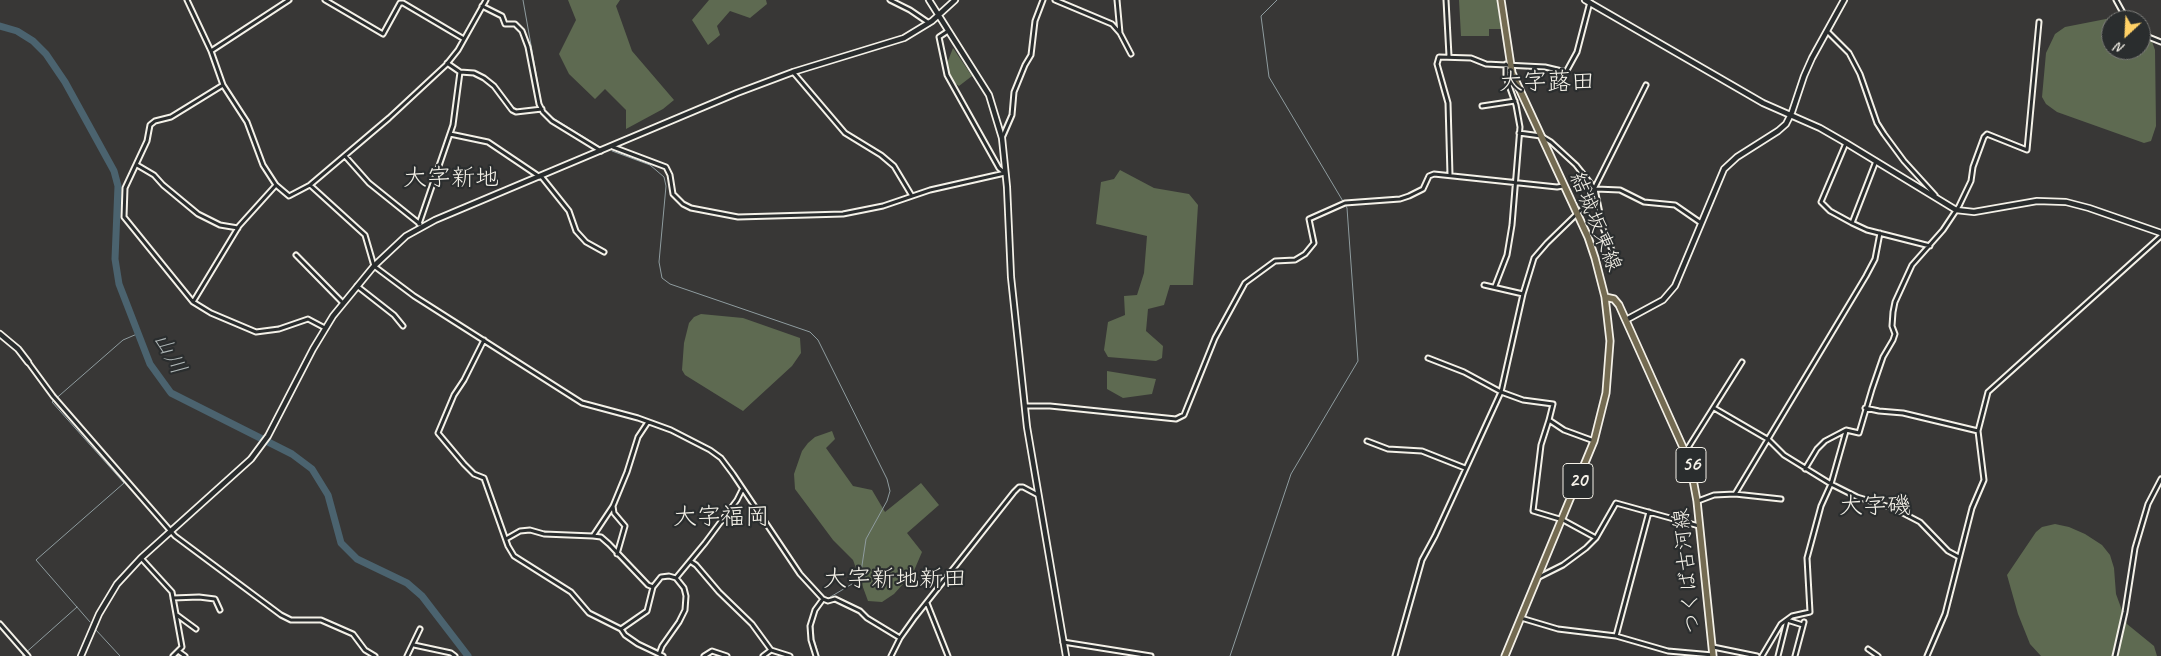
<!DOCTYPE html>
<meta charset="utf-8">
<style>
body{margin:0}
#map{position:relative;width:2161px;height:656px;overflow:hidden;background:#383736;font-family:Caveat,sans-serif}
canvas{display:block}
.north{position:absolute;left:2101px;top:10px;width:50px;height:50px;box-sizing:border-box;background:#2a2d2e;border:1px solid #7b7b78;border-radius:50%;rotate:205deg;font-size:14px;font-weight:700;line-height:20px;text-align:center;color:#f4f1e8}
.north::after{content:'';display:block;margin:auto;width:18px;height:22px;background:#ffd166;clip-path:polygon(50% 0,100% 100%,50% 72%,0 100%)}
</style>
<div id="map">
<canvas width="2161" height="656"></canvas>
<div class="north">N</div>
</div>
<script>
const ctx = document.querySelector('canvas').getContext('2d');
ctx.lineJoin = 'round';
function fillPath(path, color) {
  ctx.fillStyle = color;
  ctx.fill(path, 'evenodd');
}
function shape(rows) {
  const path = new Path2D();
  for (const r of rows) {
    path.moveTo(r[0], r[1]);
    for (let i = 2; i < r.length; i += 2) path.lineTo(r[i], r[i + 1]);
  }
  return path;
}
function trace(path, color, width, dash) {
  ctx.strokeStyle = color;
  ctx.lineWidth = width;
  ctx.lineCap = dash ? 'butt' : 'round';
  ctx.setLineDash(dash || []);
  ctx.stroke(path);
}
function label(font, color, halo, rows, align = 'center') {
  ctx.font = font + ' Caveat,"Klee One",sans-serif';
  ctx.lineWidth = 4.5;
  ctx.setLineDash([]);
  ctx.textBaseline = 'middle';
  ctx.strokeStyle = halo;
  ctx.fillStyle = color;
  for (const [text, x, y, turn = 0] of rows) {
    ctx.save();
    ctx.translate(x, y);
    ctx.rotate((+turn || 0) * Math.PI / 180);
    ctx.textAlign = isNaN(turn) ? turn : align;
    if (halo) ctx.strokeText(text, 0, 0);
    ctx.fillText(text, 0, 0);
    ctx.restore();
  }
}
fillPath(shape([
 [568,0,620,0,616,6,632,51,674,100,663,109,626,129,626,110,605,89,595,99,569,74,559,54,576,20],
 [709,0,766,0,767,4,750,18,730,11,717,26,720,35,708,45,692,20],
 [1459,0,1497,0,1501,29,1489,29,1489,36,1461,36],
 [2111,18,2124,20,2111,20,2111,50,2141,50,2141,26,2150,36,2155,50,2156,126,2151,141,2144,143,2057,112,2046,104,2042,97,2046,53,2055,34,2065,27],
 [953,48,972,76,959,86,953,82,946,66],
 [1120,170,1154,188,1189,194,1198,205,1193,285,1170,285,1164,305,1148,309,1146,331,1163,346,1162,358,1156,361,1108,357,1104,350,1108,322,1125,315,1124,296,1137,295,1144,273,1147,236,1096,224,1101,182,1114,179],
 [701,314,743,318,800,338,801,353,792,366,743,411,685,375,682,370,684,343,689,323,694,317],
 [1107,371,1156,379,1152,394,1123,398,1107,389],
 [832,431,835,439,826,448,853,486,872,490,885,512,921,483,939,505,907,533,922,552,913,573,894,594,882,602,868,601,853,560,833,540,795,489,794,474,802,451,808,443,815,437],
 [2055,524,2069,527,2085,534,2102,545,2110,555,2114,568,2116,594,2127,624,2154,646,2157,656,2041,656,2030,644,2018,614,2007,575,2036,532,2042,527]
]), '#5e6a51');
trace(shape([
 [523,0,542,107,550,116,600,147],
 [612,151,650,165,664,177,666,186,659,262,662,278,670,284,810,332,818,340,887,479,890,491,887,501,866,539,861,572,852,584,827,599],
 [818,609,813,625,814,639,819,656],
 [90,622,36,560,124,483,52,402,123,340,137,334],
 [96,630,120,656],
 [22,656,77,607],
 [1230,656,1291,474,1358,361,1347,208,1269,77,1261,16,1277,0]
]), '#8f9c9f', 1);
trace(shape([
 [0,26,17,31,33,41,46,54,65,82,114,171,118,186,115,259,119,284,150,364,171,393,292,454,312,469,328,495,341,543,357,559,407,583,422,596,468,656]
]), '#4b636f', 7);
const minor = shape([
 [187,0,211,51,223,85,247,122,263,165,276,185,289,196,310,185,389,118,446,65,458,50,486,0],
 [325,0,383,34,400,3,403,3,464,39],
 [890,0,910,10,929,23],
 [1055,0,1112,24,1120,33],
 [1117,0,1120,33,1131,54],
 [1446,0,1449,56],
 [2116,0,2127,20],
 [482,6,502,16,505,24,515,24,522,31,528,47,539,104,543,112,552,121,601,151],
 [948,31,939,37,947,75,999,168,1005,173],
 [1827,31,1849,53,1860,74,1877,123,1884,134,1904,161,1935,195],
 [2141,34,2161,42],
 [211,51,289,0],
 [447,63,460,72,474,73,484,78,494,86,512,110,516,112,542,109],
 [793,72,845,133,881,155,894,166,912,196],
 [223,85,171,117,155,121,150,125,147,141,125,188,124,217,193,302,211,313,256,332,279,329,308,319,325,328],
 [1482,106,1515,101],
 [1519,133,1541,136,1551,142,1576,165,1595,189,1603,228,1616,260],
 [450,134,488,142,540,177],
 [1002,138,1012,115,1014,92,1025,65,1031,55,1035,21,1043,0],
 [1846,143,1821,202,1830,211,1852,223],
 [613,147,666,167,670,175,673,194,683,204,691,208,738,217,843,214,883,206,930,190,1005,173],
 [345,156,369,183,420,224],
 [1876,161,1852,223,1867,230,1930,246],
 [137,165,154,175,163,185,198,214,220,225,238,228],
 [1450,175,1448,103,1437,64,1439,57,1471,58,1486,64,1545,67,1566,72,1577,52,1590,2],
 [541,176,569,211,576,231,586,242,604,252],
 [310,185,365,235,374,266,414,296,582,403,638,418,671,430,710,450,721,458,733,474,800,574,823,599,828,601,835,599,860,611,867,618,900,638],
 [1596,189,1620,190,1644,202,1675,205,1701,223],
 [419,224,453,125,460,72],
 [296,255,343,303],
 [1484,285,1523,294],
 [357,286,394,315,403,326],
 [1495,286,1507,255,1512,225,1520,127,1516,105,1506,77,1506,64],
 [193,302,239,226,276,185],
 [484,340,464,380,454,395,438,433,464,464,474,474,484,478,508,546,514,556,571,592,589,613,621,629,625,635,638,644,659,654],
 [1428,358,1464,372,1501,392,1523,400,1553,404,1549,420],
 [28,362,53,396,175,536,281,615,291,620,321,620,353,634,365,650,375,656],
 [1025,406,1050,406,1176,419,1184,415,1215,338,1245,283,1275,261,1295,260,1305,254,1314,243,1309,219,1345,203,1400,199,1409,196,1423,189,1429,176,1434,174,1557,187,1563,186],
 [1714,408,1769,440,1784,455,1831,484,1857,497,1893,508,1920,522,1948,551,1959,557],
 [1865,408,1879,411,1903,413,1978,431],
 [1367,441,1388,449,1422,451,1465,468],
 [1594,441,1564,430,1549,420,1541,445,1533,511,1563,520,1596,538],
 [1686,451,1742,362],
 [1805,469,1817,449,1825,441,1846,430,1859,433,1872,389,1883,357,1893,340,1895,334,1892,326,1893,312,1895,302,1912,265,1943,230,1959,206,1971,181,1973,167,1984,137,1987,134,2027,150,2039,22],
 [1735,494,1866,276,1875,259,1880,233],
 [1698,501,1714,495,1735,494,1781,499],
 [613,506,614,513,625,526,617,554],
 [593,536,601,537,609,544,648,585,653,587,661,577,669,576,676,578,684,588,686,596,685,610,679,622,662,646,659,654,663,656],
 [506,539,520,531,530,530,544,534,593,536,613,506,627,472,638,437,648,422],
 [141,558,172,592,182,647,173,656],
 [690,561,696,565,719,592,752,624,771,650,790,656],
 [1539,577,1563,565,1586,548,1596,538,1616,503,1699,526],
 [676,578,705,543,737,500,742,490],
 [173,598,199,597,215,599,220,610],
 [927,603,948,656],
 [177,615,196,629],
 [1521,618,1558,629,1616,636,1668,651,1713,655],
 [0,624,28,656],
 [621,629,647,611,653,587],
 [1616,636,1649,512],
 [1063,642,1151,656],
 [414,645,451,653,455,656],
 [1713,647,1757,656],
 [1868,649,1878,656],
 [178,651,185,656],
 [407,656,420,629],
 [704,656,712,651,727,656],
 [763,656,771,650],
 [816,656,811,640,810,626,815,610,823,599],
 [891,656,900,638,915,617,1014,492,1019,487,1023,487,1038,495],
 [1395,656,1422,560,1435,536,1501,392,1523,294,1534,258,1547,243,1586,205,1646,85],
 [1762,656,1781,624,1792,616,1810,612,1807,558,1821,506,1831,484,1846,431],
 [1778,656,1787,620,1803,625],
 [1795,656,1804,622],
 [1927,656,1945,614,1972,508,1984,480,1978,431,1988,392,2161,236],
 [2115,656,2125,612,2135,548,2148,504,2161,479]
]);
const tertiary = shape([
 [929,0,989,95,1002,138,1007,187,1011,277,1027,427,1066,656],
 [1585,0,1763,103,1820,128,1846,143,1956,210,1974,212,2037,201,2066,202,2089,208,2161,233],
 [1626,320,1663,300,1675,286,1724,169,1737,157,1778,131,1786,124,1792,112,1804,76,1812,58,1844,0],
 [0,334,18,349,28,362],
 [81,656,99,614,117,584,141,558,251,459,268,436,313,349,333,316,374,266,406,236,435,220,737,93,793,72,904,38,932,21,955,0]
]);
const primary = shape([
 [1501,0,1512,73,1588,237,1595,258,1605,297,1610,341,1606,393,1594,441,1505,656],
 [1605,297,1614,299,1619,305,1690,463,1697,501,1713,656]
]);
trace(minor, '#f4f1e8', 7);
trace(tertiary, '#f4f1e8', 8);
trace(primary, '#f4f1e8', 9);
trace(minor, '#2a2d2e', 3);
trace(tertiary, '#2a2d2e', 4.5);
trace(primary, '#746b52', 5.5);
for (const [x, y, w] of [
 [1691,465,30],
 [1578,481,30]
]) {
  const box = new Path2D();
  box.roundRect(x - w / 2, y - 17.5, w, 35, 4);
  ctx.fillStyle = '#2a2d2e';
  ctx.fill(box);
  trace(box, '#f4f1e8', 1);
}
label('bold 20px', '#f4f1e8', null, [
 ["56",1691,465],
 ["20",1578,481]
]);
label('21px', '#f4f1e8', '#2a2d2e', [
 ["結城坂東線",1595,222,68],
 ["つくば古河線",1688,571,-96]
]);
label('italic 22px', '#b0b8b8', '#2a2d2e', [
 ["山川",169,354,61]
]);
label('24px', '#f4f1e8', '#2a2d2e', [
 ["大字蕗田",1547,83],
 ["大字新地",451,179],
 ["大字磯",1875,507],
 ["大字福岡",721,518],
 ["大字新地新田",895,580]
]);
</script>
